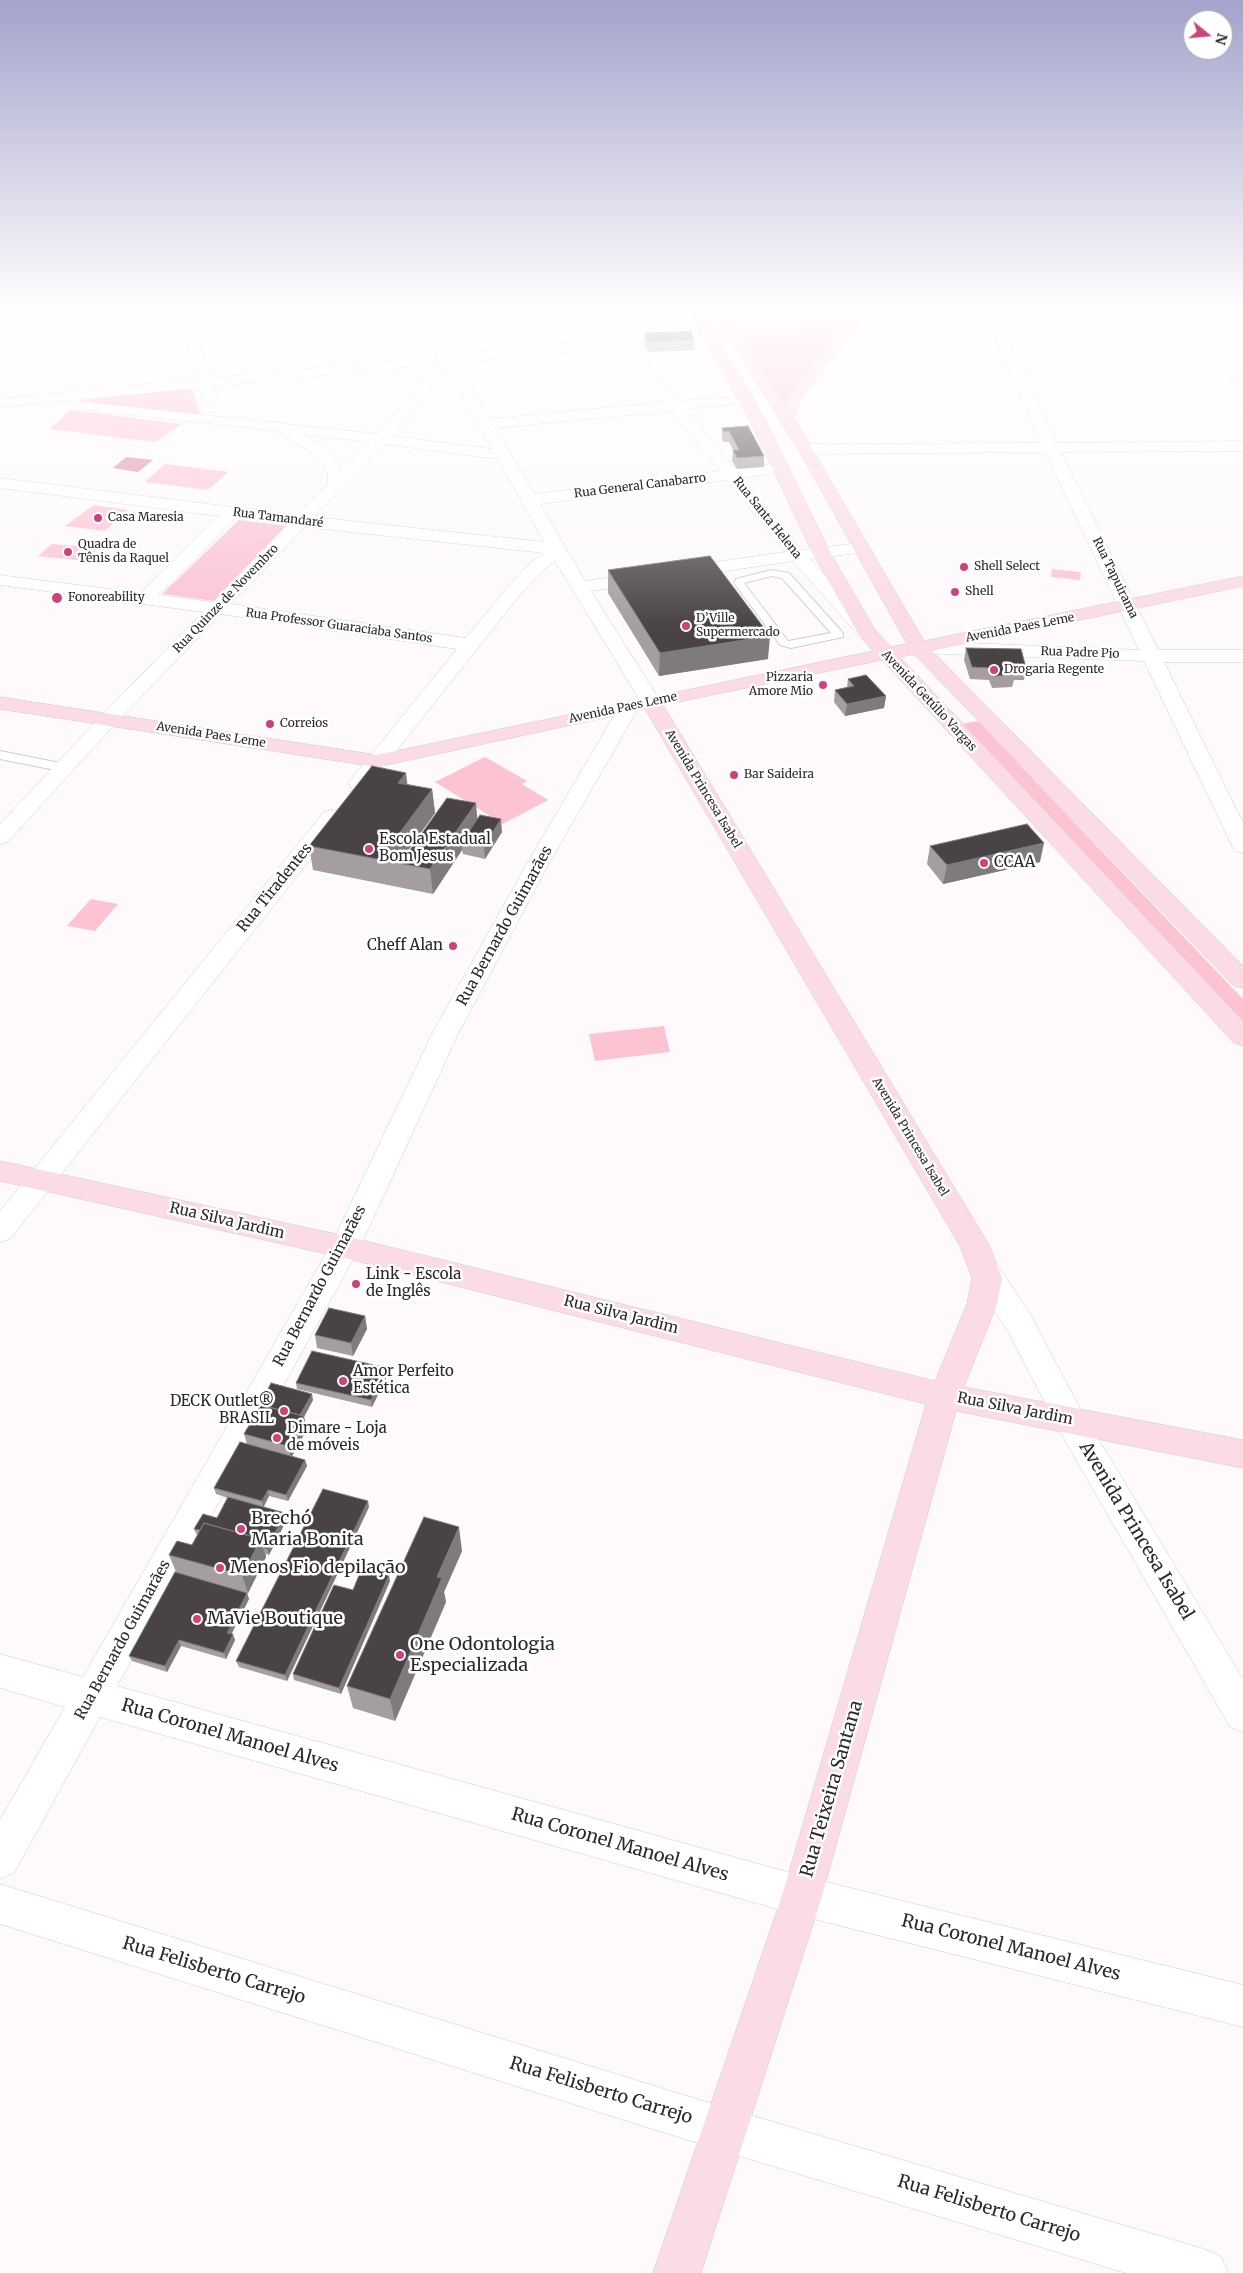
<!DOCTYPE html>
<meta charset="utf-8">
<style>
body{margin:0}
#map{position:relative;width:1243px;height:2273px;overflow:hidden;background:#fefafb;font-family:Merriweather,serif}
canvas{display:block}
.north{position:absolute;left:1183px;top:10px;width:50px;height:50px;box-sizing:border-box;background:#fff;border:1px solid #aaa9a9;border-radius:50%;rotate:107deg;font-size:14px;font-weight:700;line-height:20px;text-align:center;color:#2b2829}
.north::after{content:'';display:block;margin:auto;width:18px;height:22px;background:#cd4279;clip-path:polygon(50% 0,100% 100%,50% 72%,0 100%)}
</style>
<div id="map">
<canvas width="1243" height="2273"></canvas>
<div class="north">N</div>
</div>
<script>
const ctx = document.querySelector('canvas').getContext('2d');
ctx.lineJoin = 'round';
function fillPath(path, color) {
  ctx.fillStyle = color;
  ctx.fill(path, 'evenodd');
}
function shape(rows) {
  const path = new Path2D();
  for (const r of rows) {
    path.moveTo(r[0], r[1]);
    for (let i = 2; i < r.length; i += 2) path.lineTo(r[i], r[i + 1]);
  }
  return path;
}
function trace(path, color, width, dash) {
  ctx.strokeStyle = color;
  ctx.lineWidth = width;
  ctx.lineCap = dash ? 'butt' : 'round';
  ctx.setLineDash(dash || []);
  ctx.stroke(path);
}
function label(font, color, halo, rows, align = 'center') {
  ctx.font = font + ' Merriweather,serif';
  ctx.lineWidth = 5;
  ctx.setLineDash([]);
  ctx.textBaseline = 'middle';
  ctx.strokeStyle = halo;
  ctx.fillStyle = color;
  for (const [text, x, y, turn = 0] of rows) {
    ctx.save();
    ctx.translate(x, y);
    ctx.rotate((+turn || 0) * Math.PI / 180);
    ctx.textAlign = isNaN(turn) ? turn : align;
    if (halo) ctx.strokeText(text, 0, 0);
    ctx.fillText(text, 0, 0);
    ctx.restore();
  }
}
fillPath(shape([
 [823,316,855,320,786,418,733,335,798,329],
 [192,387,200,415,75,401],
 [70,410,181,424,156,442,50,429],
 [165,464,228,472,208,490,145,482],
 [94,505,128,510,105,531,65,526],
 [239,520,288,526,215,601,162,594],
 [52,544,99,548,84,561,38,556],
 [1052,569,1081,572,1080,580,1051,577],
 [978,721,1243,999,1243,1026,961,724],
 [485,757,527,781,522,784,548,800,503,824,435,782],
 [91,899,118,904,95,931,67,926],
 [664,1026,670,1052,595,1061,589,1034]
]), '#fcc3d3');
fillPath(shape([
 [126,457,153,460,138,472,113,468]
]), '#dc8aa3');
const lane = shape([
 [771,570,789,573,843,633,843,637,791,648,780,645,734,583,736,579,771,570],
 [771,576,782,578,831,633,788,641,744,583,771,576],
 [0,751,65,764,71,768,65,772,0,759,0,751]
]);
const street = shape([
 [176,309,190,309,192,318,286,309,337,309,330,313,195,326,211,378,438,356,410,309,424,309,451,355,612,339,585,309,599,309,626,338,715,334,717,337,710,341,632,346,678,401,751,396,753,399,746,403,685,409,735,469,780,463,786,465,788,468,786,471,742,478,802,550,860,543,866,544,869,548,866,552,810,559,876,633,874,637,867,639,860,637,793,561,591,591,661,702,658,706,651,708,644,706,641,702,555,561,540,573,519,596,367,788,359,789,351,788,348,783,457,649,221,614,116,723,8,842,0,844,0,824,102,715,203,612,0,585,0,575,140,593,219,516,0,488,0,478,297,515,328,484,328,473,321,462,309,451,281,434,279,431,85,410,78,406,85,402,377,434,438,364,214,386,217,399,210,403,203,399,199,388,0,407,0,399,197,379,182,327,0,344,0,336,179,319,176,309],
 [618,347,664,402,490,419,456,363,618,347],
 [447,371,492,449,392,436,447,371],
 [671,411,720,471,535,494,495,428,671,411],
 [302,434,369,442,342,470,333,456,321,445,302,434],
 [384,444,498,459,544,542,314,517,384,444],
 [727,480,785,552,585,581,540,504,727,480],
 [236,518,288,524,213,602,158,595,236,518],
 [305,527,544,553,528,565,507,588,466,638,231,604,305,527],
 [981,309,995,309,1019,362,1218,362,1179,309,1193,309,1233,362,1243,362,1243,370,1240,370,1243,375,1243,381,1238,382,1233,381,1225,370,1023,370,1056,443,1243,441,1243,451,1061,452,1158,650,1243,650,1243,662,1164,662,1243,823,1243,853,1235,851,1232,846,1144,661,918,653,911,651,908,647,911,643,918,641,1139,650,1045,452,806,454,798,449,806,444,1041,443,1009,370,818,370,811,366,818,362,1005,362,981,309],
 [629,701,636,703,639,707,547,867,458,1034,360,1247,117,1686,802,1876,1243,1985,1243,2027,802,1916,100,1717,14,1873,0,1879,0,1820,65,1707,0,1688,0,1654,83,1677,331,1245,432,1034,525,867,619,707,622,703,629,701],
 [332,810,340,812,343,817,340,822,10,1239,0,1242,0,1211,324,812,332,810],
 [985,1259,996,1262,1031,1316,1081,1410,1243,1679,1243,1732,1230,1727,1059,1430,1009,1333,974,1278,970,1270,974,1262,985,1259],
 [0,1884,726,2108,1204,2249,1221,2256,1228,2273,1126,2273,726,2152,0,1924,0,1884]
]);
const secondary = shape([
 [687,309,701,309,715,333,724,331,712,309,726,309,737,330,796,325,810,319,823,309,838,309,820,325,803,332,742,338,785,404,790,394,857,309,871,309,802,398,794,418,924,641,1243,576,1243,586,932,651,1243,966,1243,988,1234,986,914,654,900,657,1243,1021,1243,1046,1234,1043,882,660,663,705,989,1245,1002,1278,997,1304,964,1387,1243,1440,1243,1468,956,1411,822,1896,701,2273,653,2273,782,1896,926,1404,345,1258,0,1181,0,1161,345,1236,935,1381,967,1304,972,1278,960,1246,645,709,377,767,0,709,0,697,377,755,873,651,858,633,812,552,750,421,687,309],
 [729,339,798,449,907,644,891,647,875,630,830,552,766,421,719,340,729,339]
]);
trace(lane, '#d2ccce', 2);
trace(street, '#d2ccce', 1);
trace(secondary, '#d2ccce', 1);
fillPath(lane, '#fff');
fillPath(street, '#fff');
fillPath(secondary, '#fbdbe5');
fillPath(shape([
 [645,333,694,340,694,350,648,352,644,343],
 [748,426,764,456,764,467,737,469,732,461,733,450,729,442,723,442,722,438,722,428],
 [608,570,768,659,659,676,608,593],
 [966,648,1026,668,1024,680,1014,680,1012,687,992,688,989,680,970,679,964,660],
 [848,679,886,696,884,708,845,716,834,702,835,690,847,687],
 [407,784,432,789,435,813,403,857,405,857,477,819,502,832,485,859,463,854,462,850,433,894,313,870,309,846],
 [930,846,1040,862,943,884,927,864],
 [365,1316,367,1329,353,1356,317,1348,315,1335],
 [387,1368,388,1374,372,1407,297,1389,296,1383],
 [313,1400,304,1417,307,1429,292,1456,305,1460,307,1466,288,1501,269,1496,264,1507,285,1513,287,1519,269,1555,266,1554,266,1557,248,1593,247,1593,249,1599,231,1634,235,1640,226,1659,181,1646,167,1672,132,1661,129,1656,176,1572,169,1555,192,1545,197,1535,194,1529,217,1518,228,1498,216,1494,214,1488,247,1444,244,1434,260,1406,260,1405],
 [369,1507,287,1681,239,1667,236,1661],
 [462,1551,444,1592,446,1602,395,1721,353,1708,347,1686],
 [390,1581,341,1694,294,1680,293,1674,353,1590]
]), '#a49ea0');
fillPath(shape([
 [647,309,668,309,668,312,647,314],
 [770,636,768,659,659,676,660,653],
 [886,696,884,708,845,716,847,704],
 [406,773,409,797,398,783],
 [432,789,435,813,399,863,385,853],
 [476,803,478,827,462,842,462,850,433,894,430,869],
 [501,819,502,832,485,859,484,846],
 [1044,843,1040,862,943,884,947,865],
 [365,1316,367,1329,353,1356,351,1343],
 [387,1368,388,1374,372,1407,371,1400],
 [312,1394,313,1400,304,1417,307,1429,291,1458,288,1446,300,1415],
 [305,1460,307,1466,288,1501,286,1495],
 [268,1490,269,1496,263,1507,262,1501],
 [368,1501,369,1507,287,1681,285,1675],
 [285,1513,287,1519,269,1555,267,1549],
 [459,1527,462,1551,444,1592,446,1602,395,1721,390,1699,437,1577],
 [261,1539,266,1557,248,1593,242,1575],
 [389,1575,390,1581,341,1694,339,1688],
 [247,1593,249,1599,229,1639,227,1633],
 [233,1634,235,1640,226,1659,224,1653],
 [179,1640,181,1646,167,1672,165,1666]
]), '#7f7a7c');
const building = shape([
 [691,331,694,340,648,342,645,333,691,331],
 [748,426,764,456,737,458,733,450,739,450,729,431,724,432,722,428,748,426],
 [710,556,770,636,660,653,608,570,710,556],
 [966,648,1021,649,1026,668,1013,668,1015,675,994,676,991,668,972,667,966,648],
 [866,675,886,696,847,704,835,690,854,686,848,679,866,675],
 [372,766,406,773,398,783,432,789,385,853,405,857,447,798,476,803,430,869,309,846,372,766],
 [480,815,501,819,484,846,462,842,480,815],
 [1027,824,1044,843,947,865,930,846,1027,824],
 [329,1308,365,1316,351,1343,315,1335,329,1308],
 [312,1351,387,1368,371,1400,296,1383,312,1351],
 [271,1383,312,1394,300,1415,260,1405,271,1383],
 [261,1405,303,1416,288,1446,244,1434,261,1405],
 [240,1442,305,1460,286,1495,268,1490,262,1501,214,1488,240,1442],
 [323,1489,368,1501,285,1675,236,1661,323,1489],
 [228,1497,285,1513,267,1549,264,1548,261,1539,204,1523,200,1530,194,1529,203,1514,217,1518,228,1497],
 [424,1517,459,1527,437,1577,442,1578,390,1699,347,1686,424,1517],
 [204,1523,261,1539,242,1575,169,1555,177,1541,192,1545,204,1523],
 [362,1568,389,1575,339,1688,293,1674,334,1585,353,1590,362,1568],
 [175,1572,247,1593,227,1633,233,1634,224,1653,179,1640,165,1666,129,1656,175,1572]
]);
fillPath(building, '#494345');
trace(building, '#7f7a7c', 1);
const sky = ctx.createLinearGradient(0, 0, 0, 627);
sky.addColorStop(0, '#a3a3cc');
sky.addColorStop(0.49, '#fffdfd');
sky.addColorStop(1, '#fffdfd00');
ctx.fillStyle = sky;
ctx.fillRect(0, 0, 1243, 627);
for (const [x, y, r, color] of [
 [98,518,5,"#cd4279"],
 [68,552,5,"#cd4279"],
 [964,567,5,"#cd4279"],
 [955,592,5,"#cd4279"],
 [57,598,6,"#cd4279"],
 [686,626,5,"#cd4279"],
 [994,670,5,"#cd4279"],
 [823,685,5,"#cd4279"],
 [270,724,5,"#cd4279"],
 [734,775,5,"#cd4279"],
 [369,849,5,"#cd4279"],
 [984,863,5,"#cd4279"],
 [453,946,5,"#cd4279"],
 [356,1284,5,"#cd4279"],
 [343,1381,5,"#cd4279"],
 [284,1411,5,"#cd4279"],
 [277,1438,5,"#cd4279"],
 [241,1529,5,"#cd4279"],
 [220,1568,5,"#cd4279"],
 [197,1619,5,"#cd4279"],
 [400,1655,5,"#cd4279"]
]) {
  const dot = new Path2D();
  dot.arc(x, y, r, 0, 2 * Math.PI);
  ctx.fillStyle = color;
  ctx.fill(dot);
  trace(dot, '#fff', 2);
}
label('12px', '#2b2829', '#fff', [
 ["Rua General Canabarro",640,486,-7],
 ["Rua Tamandaré",278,518,7],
 ["Rua Santa Helena",767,518,51],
 ["Rua Tapuirama",1115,578,64],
 ["Rua Quinze de Novembro",226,599,-46],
 ["Rua Professor Guaraciaba Santos",339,626,8],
 ["Avenida Paes Leme",1020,628,-11],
 ["Rua Padre Pio",1080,653,2],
 ["Avenida Getúlio Vargas",929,701,47],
 ["Avenida Paes Leme",623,708,-12],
 ["Avenida Paes Leme",211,735,9],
 ["Avenida Princesa Isabel",703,789,59],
 ["Avenida Princesa Isabel",910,1137,59]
]);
label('12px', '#2b2829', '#fff', [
 ["Casa Maresia",108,518],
 ["Quadra de",78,545],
 ["Tênis da Raquel",78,559],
 ["Shell Select",974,567],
 ["Shell",965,592],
 ["Fonoreability",68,598],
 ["D’Ville",696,619],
 ["Supermercado",696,633],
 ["Drogaria Regente",1004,670],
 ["Pizzaria",813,678,"right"],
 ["Amore Mio",813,692,"right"],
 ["Correios",280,724],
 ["Bar Saideira",744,775]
], 'left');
label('15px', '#2b2829', '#fff', [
 ["Escola Estadual",379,840],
 ["Bom Jesus",379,857],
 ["CCAA",994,863],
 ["Cheff Alan",443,946,"right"],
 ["Link - Escola",366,1275],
 ["de Inglês",366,1292],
 ["Amor Perfeito",353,1372],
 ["Estética",353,1389],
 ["DECK Outlet®",274,1402,"right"],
 ["BRASIL",274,1419,"right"],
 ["Dimare - Loja",287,1429],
 ["de móveis",287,1446]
], 'left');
label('15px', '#2b2829', '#fff', [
 ["Rua Tiradentes",275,888,-51],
 ["Rua Bernardo Guimarães",505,926,-61],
 ["Rua Silva Jardim",227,1221,13],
 ["Rua Bernardo Guimarães",320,1286,-62],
 ["Rua Silva Jardim",621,1315,14],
 ["Rua Silva Jardim",1015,1409,11],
 ["Rua Bernardo Guimarães",123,1640,-61]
]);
label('18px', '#2b2829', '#fff', [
 ["Brechó",251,1519],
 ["Maria Bonita",251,1540],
 ["Menos Fio depilação",230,1568],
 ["MaVie Boutique",207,1619],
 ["One Odontologia",410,1645],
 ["Especializada",410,1666]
], 'left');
label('18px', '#2b2829', '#fff', [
 ["Avenida Princesa Isabel",1136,1531,59],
 ["Rua Coronel Manoel Alves",230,1736,16],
 ["Rua Teixeira Santana",832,1789,-74],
 ["Rua Coronel Manoel Alves",620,1845,16],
 ["Rua Coronel Manoel Alves",1011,1948,14],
 ["Rua Felisberto Carrejo",214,1971,17],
 ["Rua Felisberto Carrejo",601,2091,17],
 ["Rua Felisberto Carrejo",989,2209,17]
]);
</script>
